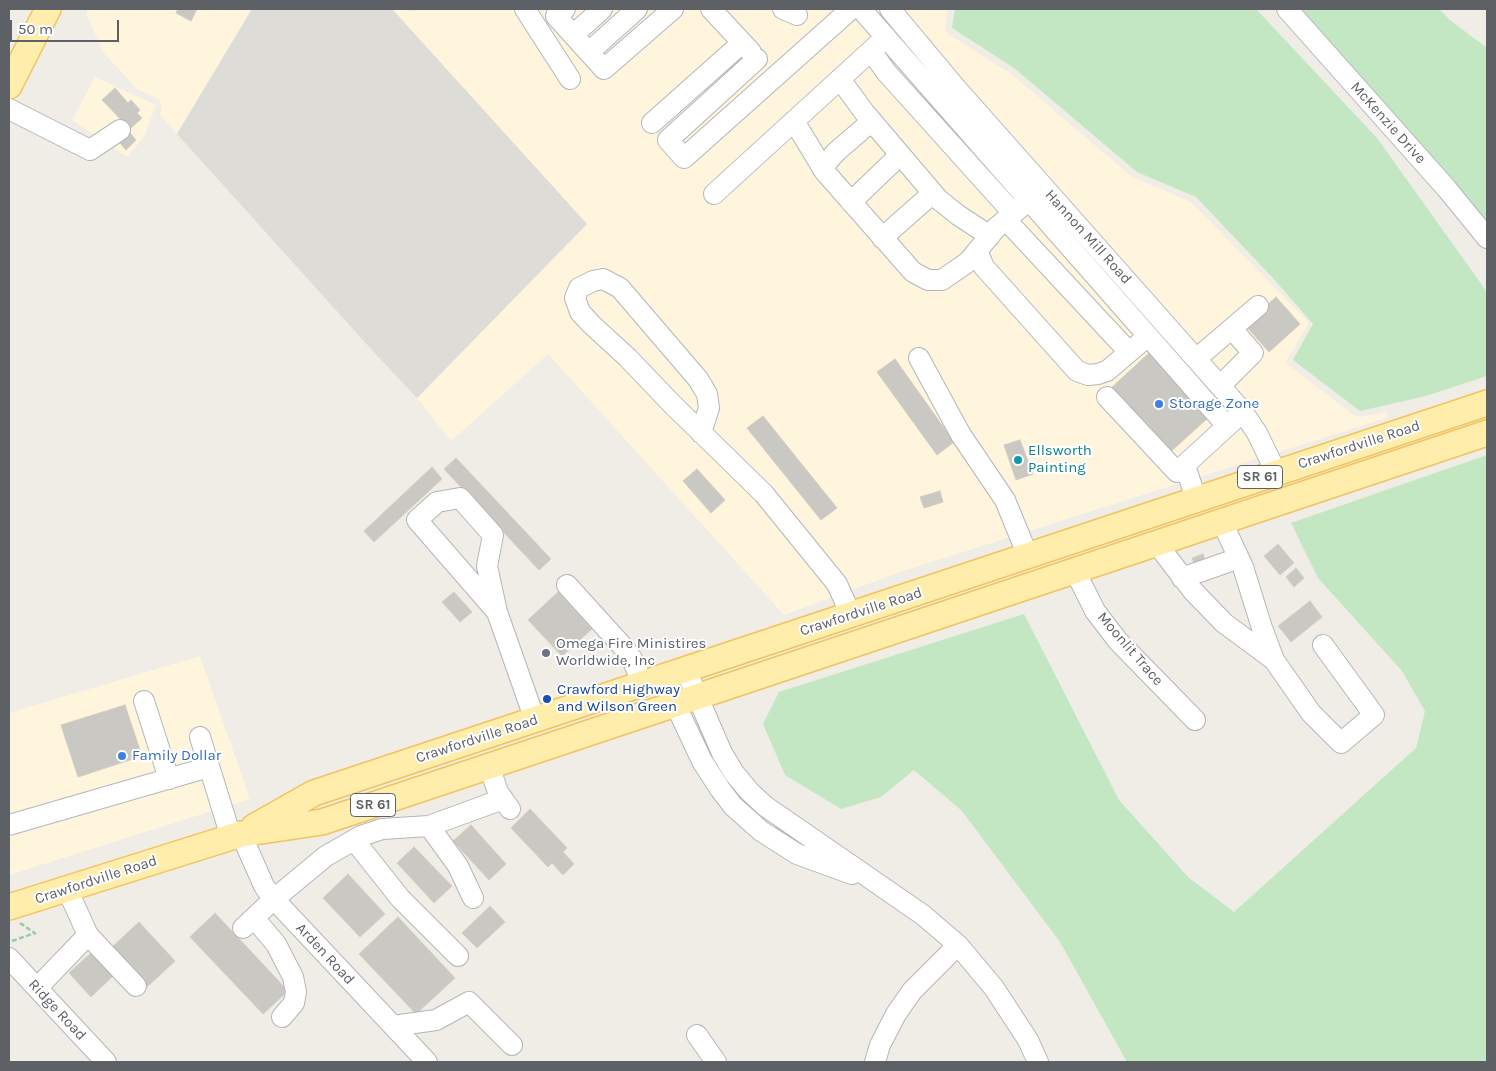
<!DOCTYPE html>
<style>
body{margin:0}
#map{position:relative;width:1496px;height:1071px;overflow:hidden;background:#efede5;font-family:Karla,sans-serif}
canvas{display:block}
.frame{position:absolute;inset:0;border:10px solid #5d6166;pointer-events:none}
.scale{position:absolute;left:10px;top:20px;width:109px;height:22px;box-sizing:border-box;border:2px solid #5d6166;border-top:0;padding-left:6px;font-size:15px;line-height:18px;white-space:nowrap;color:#5d6166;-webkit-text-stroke:4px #fff;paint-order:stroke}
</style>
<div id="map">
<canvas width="1496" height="1071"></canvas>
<div class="frame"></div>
<div class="scale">50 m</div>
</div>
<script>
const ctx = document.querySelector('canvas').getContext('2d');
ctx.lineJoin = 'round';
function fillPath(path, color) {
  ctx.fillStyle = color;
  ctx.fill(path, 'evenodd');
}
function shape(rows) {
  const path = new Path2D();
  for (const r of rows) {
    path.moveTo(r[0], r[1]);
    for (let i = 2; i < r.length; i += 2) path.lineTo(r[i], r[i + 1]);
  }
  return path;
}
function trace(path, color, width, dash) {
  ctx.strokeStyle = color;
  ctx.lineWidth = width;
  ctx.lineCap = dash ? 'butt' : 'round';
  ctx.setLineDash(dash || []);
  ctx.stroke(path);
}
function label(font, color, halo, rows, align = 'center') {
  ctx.font = font + ' Karla,sans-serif';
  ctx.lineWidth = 4;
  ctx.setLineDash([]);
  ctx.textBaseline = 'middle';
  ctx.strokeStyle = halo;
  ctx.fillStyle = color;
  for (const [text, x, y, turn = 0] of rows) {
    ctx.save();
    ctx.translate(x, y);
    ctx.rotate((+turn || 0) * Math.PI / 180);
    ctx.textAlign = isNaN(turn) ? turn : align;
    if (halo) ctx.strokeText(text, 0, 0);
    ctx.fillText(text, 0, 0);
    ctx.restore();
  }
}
fillPath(shape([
 [88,9,252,9,177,134,160,114,162,106,159,99,137,89,103,52,86,13],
 [392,9,404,9,407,11,416,11,418,9,879,9,950,94,1236,417,1250,438,1259,458,903,571,784,615,548,354,451,441,417,398,587,224],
 [901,9,948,9,945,28,948,34,1010,73,1132,177,1191,202,1309,323,1286,362,1288,365,1355,416,1360,417,1385,412,1389,417,1276,453],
 [95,77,156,105,144,137,127,157,72,120],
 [200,656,250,799,9,875,9,713]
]), '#fef5dc');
fillPath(shape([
 [252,9,392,9,587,224,417,398,371,349,177,134]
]), '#dedcd7');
fillPath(shape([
 [955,9,1256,9,1377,138,1487,292,1487,376,1426,396,1360,411,1293,360,1313,324,1272,277,1196,197,1137,172,1014,68,952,28],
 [1300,9,1439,9,1451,21,1487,48,1487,225,1473,204],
 [1487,455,1487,1062,1127,1062,1060,942,962,811,914,770,881,797,841,809,785,775,763,724,779,692,1024,614,1119,800,1188,877,1234,912,1416,748,1425,711,1402,671,1318,578,1291,523]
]), '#c3e7c2');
const building = shape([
 [178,9,197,9,191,21,176,13,178,9],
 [115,88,128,103,131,100,140,110,137,113,142,118,130,129,102,100,115,88],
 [130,133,136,140,126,150,120,143,130,133],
 [1276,297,1300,324,1269,352,1245,325,1276,297],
 [1149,353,1208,418,1168,454,1110,389,1149,353],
 [895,359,954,442,937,455,877,372,895,359],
 [763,416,837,508,821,520,747,428,763,416],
 [1020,440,1033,474,1016,480,1004,445,1020,440],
 [456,458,551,559,539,570,444,469,456,458],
 [432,467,442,479,374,542,364,531,432,467],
 [697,469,725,500,711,513,683,481,697,469],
 [940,491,943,502,924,508,920,497,940,491],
 [1278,544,1294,563,1280,575,1264,556,1278,544],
 [1203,554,1207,566,1197,570,1192,558,1203,554],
 [1296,568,1304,578,1294,587,1286,577,1296,568],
 [454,592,472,612,460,622,442,602,454,592],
 [558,592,592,629,562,656,528,620,558,592],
 [1310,601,1322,617,1291,642,1278,626,1310,601],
 [125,705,142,756,78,777,61,725,125,705],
 [530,809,567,848,563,852,574,864,563,875,552,863,548,867,511,828,530,809],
 [471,825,506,864,489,880,453,841,471,825],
 [777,825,787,831,783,837,773,831,777,825],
 [414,847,452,886,434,903,397,863,414,847],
 [348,874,385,914,360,937,323,898,348,874],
 [490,906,505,922,477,948,462,933,490,906],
 [215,913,288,991,263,1014,190,937,215,913],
 [398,917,455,978,416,1014,359,954,398,917],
 [139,922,175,961,146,988,110,949,139,922],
 [93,951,115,974,91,997,69,973,93,951]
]);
fillPath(building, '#cac8c2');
trace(building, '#d4cec3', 1);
const minor = shape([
 [525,9,570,79],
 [565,9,556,16,604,69,673,9],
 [711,9,751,52],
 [783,9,797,15],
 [861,9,1227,426],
 [890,9,956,88,1243,412,1257,433,1276,472],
 [1287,9,1447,189,1487,238],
 [573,35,602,9],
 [871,51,887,73,1013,213],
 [589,52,637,9],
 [757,59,668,140,684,158,851,9],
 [840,79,864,112,938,199,958,215,990,236],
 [9,109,90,150,120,130],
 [794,121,825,172,913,272,928,280,942,280,968,262,996,228,1029,200],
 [652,123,742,43],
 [822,168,836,152,872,121],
 [714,194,886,37],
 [851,202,900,155],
 [1006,220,1129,352],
 [882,238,933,193],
 [977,251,984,267,1077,371,1088,375,1098,374,1107,371,1148,336],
 [919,358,961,435,1005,500,1028,556],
 [1196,359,1258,306],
 [1220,386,1253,353,1232,329],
 [1107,397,1177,472,1236,418],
 [701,433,709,408,707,394,698,379,620,288,603,279,593,281,579,288,575,298,580,312,591,324,628,358,671,403,764,494,837,584,851,615],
 [1185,465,1196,499],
 [1222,522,1243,567,1262,628,1274,660,1311,713,1341,743,1374,715,1323,645],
 [1157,544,1193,591,1224,623,1274,660],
 [1075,571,1095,611,1118,641,1195,720],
 [1182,578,1239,558],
 [567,585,625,649,632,659,643,684],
 [497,612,487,566,493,535,460,498,437,502,417,520,497,612,535,720],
 [686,670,722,753,734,773,749,791,765,806,923,915,958,945,994,988,1028,1040,1038,1062],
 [663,678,702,761,720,789,733,806,761,831,797,854,852,874],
 [144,701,169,779],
 [200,737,231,837],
 [489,766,498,792,510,809],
 [9,825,209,767],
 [429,826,458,866,473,898],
 [241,834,264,886,271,896,427,1062],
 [354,840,400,898,458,956],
 [67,889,88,935,136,986],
 [254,918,276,944,293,977,296,992,294,1003,282,1017],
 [243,928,274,899,326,856,361,836,382,829,429,826,503,799],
 [9,958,106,1062],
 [37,988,88,935],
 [393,1026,436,1020,469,1002,512,1045],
 [697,1035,716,1062],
 [875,1062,880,1045,896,1014,912,991,958,945]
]);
const major = shape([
 [9,86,48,9],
 [254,827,314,793,1487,403],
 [9,907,241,834,322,822,1487,433]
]);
trace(minor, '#b3b6ba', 22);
trace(major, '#f2c35c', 28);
trace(shape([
 [20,923,36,934],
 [12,941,35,933]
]), '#9bc8a6', 2.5, [5, 2.5]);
trace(minor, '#fff', 20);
trace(major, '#ffeeab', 25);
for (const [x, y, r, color] of [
 [1159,404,5,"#3f7fe0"],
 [1018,460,5,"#0f9aa8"],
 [546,653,5,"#6b7280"],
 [547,699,5,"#1a4fb4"],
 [122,756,5,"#3f7fe0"]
]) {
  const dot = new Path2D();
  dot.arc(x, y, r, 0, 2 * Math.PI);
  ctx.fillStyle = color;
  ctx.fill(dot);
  trace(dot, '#fff', 2);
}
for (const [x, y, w] of [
 [1260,477,45],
 [373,805,45]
]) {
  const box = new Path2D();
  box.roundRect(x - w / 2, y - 11.5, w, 23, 4);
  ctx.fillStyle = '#fff';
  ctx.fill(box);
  trace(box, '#5d6166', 1);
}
label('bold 14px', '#5d6166', null, [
 ["SR 61",1260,477],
 ["SR 61",373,805]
]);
label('15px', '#5d6166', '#fff', [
 ["McKenzie Drive",1388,123,48],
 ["Hannon Mill Road",1088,237,48],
 ["Crawfordville Road",1359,445,-18],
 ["Crawfordville Road",861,612,-18],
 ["Moonlit Trace",1130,649,49],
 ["Crawfordville Road",477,739,-18],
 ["Crawfordville Road",96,880,-18],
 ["Arden Road",325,954,47],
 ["Ridge Road",57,1010,47]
]);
label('15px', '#366cbe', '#fff', [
 ["Storage Zone",1169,404],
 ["Family Dollar",132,756]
], 'left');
label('15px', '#0d838f', '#fff', [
 ["Ellsworth",1028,451],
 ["Painting",1028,468]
], 'left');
label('15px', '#5b616d', '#fff', [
 ["Omega Fire Ministires",556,644],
 ["Worldwide, Inc",556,661]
], 'left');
label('15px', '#164399', '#fff', [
 ["Crawford Highway",557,690],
 ["and Wilson Green",557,707]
], 'left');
</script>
